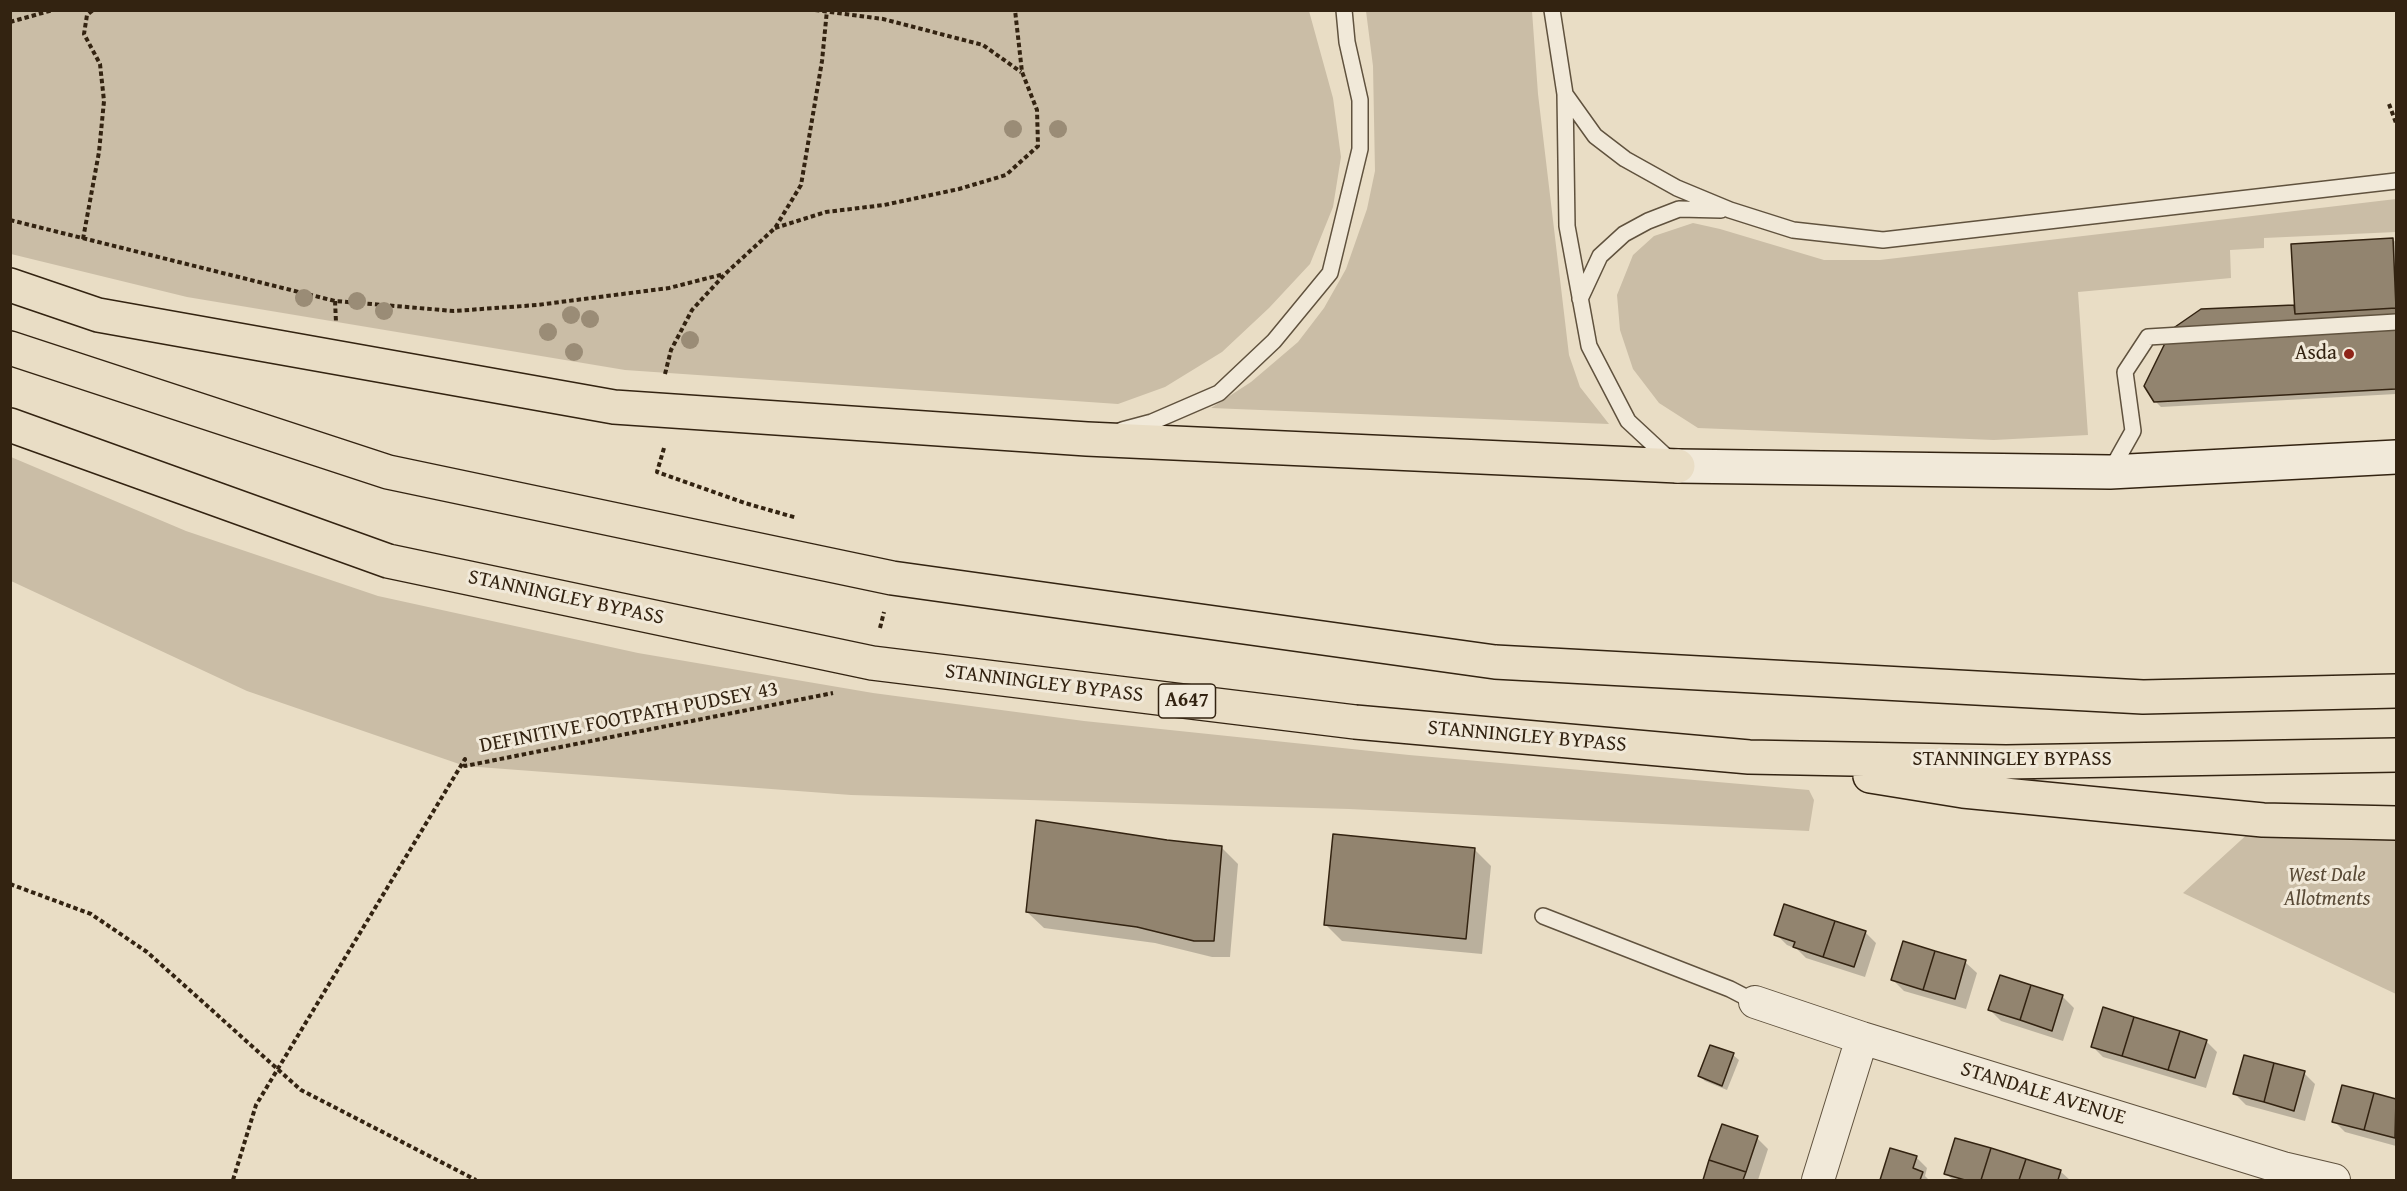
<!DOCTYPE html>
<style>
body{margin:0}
#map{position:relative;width:2407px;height:1191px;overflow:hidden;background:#e9ddc5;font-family:"Gentium Book Plus",serif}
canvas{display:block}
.frame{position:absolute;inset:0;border:12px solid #332311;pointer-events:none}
</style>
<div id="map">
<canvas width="2407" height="1191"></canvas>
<div class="frame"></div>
</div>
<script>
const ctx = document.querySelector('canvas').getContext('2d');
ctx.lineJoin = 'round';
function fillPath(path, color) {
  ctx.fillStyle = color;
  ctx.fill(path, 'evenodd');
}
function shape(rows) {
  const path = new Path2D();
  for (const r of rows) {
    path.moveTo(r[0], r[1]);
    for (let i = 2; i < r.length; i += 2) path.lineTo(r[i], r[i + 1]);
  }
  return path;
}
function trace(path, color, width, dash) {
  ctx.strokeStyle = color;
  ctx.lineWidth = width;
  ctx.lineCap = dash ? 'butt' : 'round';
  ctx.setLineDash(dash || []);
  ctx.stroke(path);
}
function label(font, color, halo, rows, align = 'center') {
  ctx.font = font + ' "Gentium Book Plus",serif';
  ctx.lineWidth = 6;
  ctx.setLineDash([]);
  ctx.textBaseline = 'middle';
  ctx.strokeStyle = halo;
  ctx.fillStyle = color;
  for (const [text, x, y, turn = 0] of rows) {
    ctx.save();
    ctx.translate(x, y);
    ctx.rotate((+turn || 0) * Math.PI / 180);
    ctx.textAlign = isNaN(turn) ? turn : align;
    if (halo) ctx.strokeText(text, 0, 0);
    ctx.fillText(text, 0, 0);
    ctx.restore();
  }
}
fillPath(shape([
 [11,10,1309,11,1333,98,1341,157,1333,207,1310,264,1269,308,1222,352,1165,387,1118,404,625,370,187,297,11,254],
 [1366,11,1532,11,1538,94,1569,355,1580,387,1609,424,1211,408,1251,382,1298,342,1324,308,1346,269,1367,209,1375,171,1373,66],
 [2396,199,2396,232,2264,238,2264,248,2230,250,2231,278,2078,292,2088,435,1994,440,1698,428,1659,403,1633,369,1620,330,1617,295,1633,255,1654,236,1693,223,1720,229,1824,260,1880,260],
 [11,457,186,531,378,596,638,653,873,693,1084,721,1409,755,1809,790,1814,800,1809,831,1349,809,851,795,465,766,247,691,11,581],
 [2263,820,2396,823,2396,994,2183,893]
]), '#cabda6');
fillPath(shape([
 [2393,239,2396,243,2396,394,2161,407,2155,401,2294,307,2296,310],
 [1166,842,1221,847,1238,864,1230,957,1212,957,1155,943,1044,928,1027,912],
 [1475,850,1491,866,1482,954,1342,941,1325,924],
 [1865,932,1876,943,1865,977,1806,958,1797,949,1787,945,1776,934],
 [1965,962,1977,973,1966,1009,1904,991,1893,980],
 [2001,977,2063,997,2074,1008,2063,1041,2001,1021,1990,1010],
 [2206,1041,2217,1052,2206,1088,2103,1057,2092,1046],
 [1733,1055,1739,1060,1727,1090,1705,1081,1700,1076],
 [2304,1073,2315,1084,2305,1121,2246,1105,2235,1094],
 [2343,1087,2396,1100,2396,1146,2345,1132,2334,1121],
 [1723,1126,1757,1138,1768,1149,1758,1180,1704,1180],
 [1891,1150,1916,1157,1927,1168,1925,1176,1929,1180,1881,1180],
 [2060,1171,2070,1180,1953,1180,1946,1174]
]), '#0003');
const building = shape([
 [2393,238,2396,308,2295,314,2291,244,2393,238],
 [2294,305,2295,314,2396,308,2396,389,2154,402,2144,386,2172,329,2201,309,2294,305],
 [1036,820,1167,840,1222,846,1214,941,1194,941,1137,927,1026,912,1036,820],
 [1333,834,1475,848,1466,939,1324,925,1333,834],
 [1784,904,1835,921,1823,957,1793,947,1795,942,1774,935,1784,904],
 [1835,921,1866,931,1854,967,1823,957,1835,921],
 [1903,941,1935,951,1923,990,1891,980,1903,941],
 [1935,951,1966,960,1955,999,1923,990,1935,951],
 [2000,975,2031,985,2020,1020,1988,1010,2000,975],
 [2031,985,2063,995,2052,1031,2020,1020,2031,985],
 [2103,1007,2134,1017,2122,1056,2091,1047,2103,1007],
 [2134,1017,2180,1031,2168,1070,2122,1056,2134,1017],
 [2180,1031,2207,1040,2195,1078,2168,1070,2180,1031],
 [1710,1045,1734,1053,1722,1086,1698,1076,1710,1045],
 [2244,1055,2274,1063,2264,1102,2233,1094,2244,1055],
 [2274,1063,2305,1071,2294,1111,2264,1102,2274,1063],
 [2342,1085,2374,1093,2364,1130,2332,1122,2342,1085],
 [2374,1093,2396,1099,2395,1138,2364,1130,2374,1093],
 [1722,1124,1758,1136,1746,1172,1709,1160,1722,1124],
 [1955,1138,1991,1148,1981,1180,1965,1180,1944,1174,1955,1138],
 [1890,1148,1917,1156,1913,1168,1923,1172,1920,1180,1880,1180,1890,1148],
 [1991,1148,2026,1159,2019,1180,1981,1180,1991,1148],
 [2026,1159,2061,1170,2058,1180,2019,1180,2026,1159],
 [1709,1160,1746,1172,1743,1180,1703,1180,1709,1160]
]);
fillPath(building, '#92846f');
trace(building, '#332311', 1.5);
const service = shape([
 [1552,10,1565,94,1567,226,1589,346,1628,421,1670,460],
 [1565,94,1595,136,1625,159,1677,188,1730,210,1793,230,1883,240,2396,181],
 [1580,299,1600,256,1624,234,1648,221,1679,209,1721,210],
 [1122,430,1152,422,1219,393,1274,341,1330,273,1360,149,1360,100,1347,42,1344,10],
 [2110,472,2133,431,2125,372,2148,337,2396,322],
 [1543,916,1730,989,1755,1002]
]);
const minor = shape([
 [1755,1002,1862,1038,2283,1168,2334,1180],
 [1818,1180,1862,1038]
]);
const secondary = shape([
 [1678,466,2110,472,2396,457]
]);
const trunk = shape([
 [10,285,98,315,614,407,1087,439,1678,466],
 [10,348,388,472,892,578,1495,662,2143,697,2396,691],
 [10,425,388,561,872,663,1355,722,1749,757,2006,762,2396,755],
 [1870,776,1963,791,2263,820,2396,823]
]);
trace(service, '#60523e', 18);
trace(minor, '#60523e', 34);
trace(secondary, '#332311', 36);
trace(trunk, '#332311', 36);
trace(shape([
 [815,10,883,19,983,45,1021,72],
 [10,22,53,10],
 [2389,104,2396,123],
 [10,220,335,301,454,311,537,305,669,288,724,274],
 [775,228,826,212,884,205,959,189,1006,175,1038,146,1037,110,1022,72,1015,10],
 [83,239,99,152,104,101,100,64,84,34,87,15,93,10],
 [335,301,336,322],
 [665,374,671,350,692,310,725,274,775,228,801,185,822,61,827,10],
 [664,448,657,472,745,503,797,518],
 [880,628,884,612],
 [10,884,91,914,147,952,301,1090,476,1180],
 [233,1180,256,1105,465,759,465,766,833,693]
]), '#332311', 4, [4.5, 3]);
trace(service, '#f1e9d9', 15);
trace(minor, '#f1e9d9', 32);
trace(secondary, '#f1e9d9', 33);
trace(trunk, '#e9ddc5', 33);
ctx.fillStyle = '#9a8c76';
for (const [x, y] of [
 [1013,129],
 [1058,129],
 [304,298],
 [357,301],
 [384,311],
 [571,315],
 [590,319],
 [548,332],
 [690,340],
 [574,352]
]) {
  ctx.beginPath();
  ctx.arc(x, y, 9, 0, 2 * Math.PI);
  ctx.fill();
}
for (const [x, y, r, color] of [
 [2349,354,6,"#8f2418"]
]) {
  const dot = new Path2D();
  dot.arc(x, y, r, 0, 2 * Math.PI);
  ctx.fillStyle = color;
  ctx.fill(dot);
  trace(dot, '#f1e9d9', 2);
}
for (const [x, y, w] of [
 [1187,701,57]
]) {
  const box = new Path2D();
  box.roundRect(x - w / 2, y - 17, w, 34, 4.5);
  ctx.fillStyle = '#f1e9d9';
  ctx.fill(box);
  trace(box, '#332311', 1.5);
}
label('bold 20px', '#332311', null, [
 ["A647",1187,701]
]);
label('21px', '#332311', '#f1e9d9', [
 ["Asda",2337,354]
], 'right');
label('21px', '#332311', '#f1e9d9', [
 ["STANNINGLEY BYPASS",566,598,12],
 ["STANNINGLEY BYPASS",1044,684,7],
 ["DEFINITIVE FOOTPATH PUDSEY 43",629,718,-11],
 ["STANNINGLEY BYPASS",1527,737,5],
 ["STANNINGLEY BYPASS",2012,760],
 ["STANDALE AVENUE",2043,1094,17]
]);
label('italic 21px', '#594a36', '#f1e9d9', [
 ["West Dale",2327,876],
 ["Allotments",2327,900]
]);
</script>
